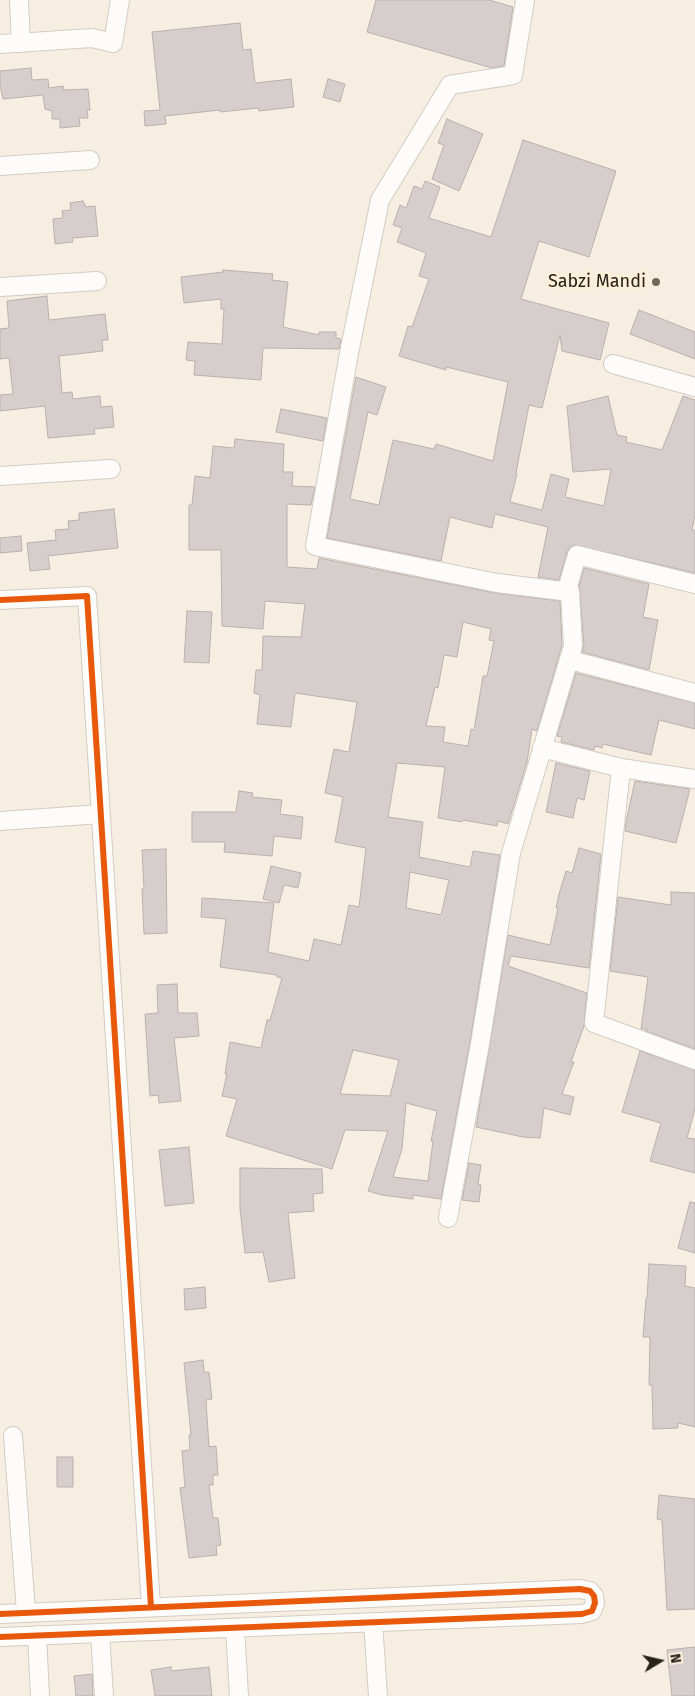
<!DOCTYPE html>
<style>
body{margin:0}
#map{position:relative;width:695px;height:1696px;overflow:hidden;background:#f6eee1;font-family:"Fira Sans",sans-serif}
canvas{display:block}
.north{position:absolute;left:635px;top:1636px;width:50px;height:50px;-webkit-text-stroke:4px #feefd9;paint-order:stroke;rotate:81deg;font-size:14px;font-weight:700;line-height:20px;text-align:center;color:#27221a}
.north::after{content:'';display:block;margin:auto;width:18px;height:22px;background:#27221a;clip-path:polygon(50% 0,100% 100%,50% 72%,0 100%)}
</style>
<div id="map">
<canvas width="695" height="1696"></canvas>
<div class="north">N</div>
</div>
<script>
const ctx = document.querySelector('canvas').getContext('2d');
ctx.lineJoin = 'round';
function fillPath(path, color) {
  ctx.fillStyle = color;
  ctx.fill(path, 'evenodd');
}
function shape(rows) {
  const path = new Path2D();
  for (const r of rows) {
    path.moveTo(r[0], r[1]);
    for (let i = 2; i < r.length; i += 2) path.lineTo(r[i], r[i + 1]);
  }
  return path;
}
function trace(path, color, width, dash) {
  ctx.strokeStyle = color;
  ctx.lineWidth = width;
  ctx.lineCap = dash ? 'butt' : 'round';
  ctx.setLineDash(dash || []);
  ctx.stroke(path);
}
function label(font, color, halo, rows, align = 'center') {
  ctx.font = font + ' "Fira Sans",sans-serif';
  ctx.lineWidth = 5;
  ctx.setLineDash([]);
  ctx.textBaseline = 'middle';
  ctx.strokeStyle = halo;
  ctx.fillStyle = color;
  for (const [text, x, y, turn = 0] of rows) {
    ctx.save();
    ctx.translate(x, y);
    ctx.rotate((+turn || 0) * Math.PI / 180);
    ctx.textAlign = isNaN(turn) ? turn : align;
    if (halo) ctx.strokeText(text, 0, 0);
    ctx.fillText(text, 0, 0);
    ctx.restore();
  }
}
const building = shape([
 [376,0,489,0,513,7,504,66,492,68,367,32,376,0],
 [240,23,243,50,251,49,255,83,291,79,294,107,259,111,258,108,220,112,220,110,165,116,166,124,145,126,144,111,160,110,152,32,240,23],
 [31,68,32,80,48,79,49,88,63,86,64,90,88,89,90,110,87,110,88,118,79,118,80,126,60,128,60,119,52,119,52,111,45,109,43,95,3,99,0,85,0,71,31,68],
 [328,79,345,84,340,102,323,97,328,79],
 [447,119,483,134,459,191,432,179,444,145,438,143,447,119],
 [523,140,616,171,589,257,539,241,521,299,609,323,600,360,562,351,560,335,542,408,529,405,516,473,517,474,510,502,542,510,551,474,569,479,565,497,604,506,611,469,573,472,567,406,608,396,617,435,627,437,626,442,662,450,683,396,695,400,695,515,692,530,695,530,695,573,575,545,570,547,567,552,559,580,538,577,548,527,495,514,492,528,450,517,441,561,327,538,356,377,386,387,377,415,368,412,350,499,379,505,393,440,434,449,436,444,493,461,508,382,446,367,446,370,399,356,408,326,412,327,429,279,419,276,426,253,397,242,402,228,393,225,400,205,406,208,414,186,422,189,425,181,440,187,429,218,491,237,523,140],
 [83,201,86,207,95,206,98,236,72,238,73,242,55,244,53,219,63,218,62,211,71,210,70,203,83,201],
 [223,270,273,274,272,280,288,282,283,327,319,335,319,332,336,332,336,338,341,339,339,349,263,348,261,380,194,375,195,361,186,360,188,342,222,344,224,309,221,309,221,299,184,303,181,277,223,272,223,270],
 [47,296,49,320,105,314,108,340,102,340,103,351,59,356,62,393,72,392,73,399,100,396,101,407,112,406,114,427,94,429,95,434,48,438,45,406,0,411,0,395,13,394,9,358,0,359,0,329,9,328,7,301,47,296],
 [639,310,695,332,695,359,630,334,639,310],
 [281,409,327,418,323,441,276,432,281,409],
 [235,439,284,444,283,472,293,472,292,486,315,487,311,505,287,504,287,567,317,569,319,558,495,593,560,601,562,645,537,731,532,729,527,762,508,824,498,821,497,826,463,820,462,822,438,818,445,767,397,763,388,817,423,822,419,857,470,867,473,851,500,855,470,1042,441,1199,413,1195,413,1199,382,1195,368,1191,388,1131,345,1130,332,1169,226,1136,237,1099,222,1096,227,1074,225,1074,230,1042,261,1048,267,1020,270,1020,282,978,277,977,277,975,220,967,226,919,201,917,202,898,274,903,268,952,309,961,314,939,341,945,349,905,359,907,366,848,335,842,343,797,325,793,334,749,349,752,357,702,295,693,291,727,257,724,260,695,254,693,256,670,262,670,263,636,301,637,305,604,265,601,263,629,222,626,221,550,189,550,189,505,192,505,195,476,210,478,213,446,234,448,235,439],
 [463,622,491,629,489,640,494,641,487,676,483,676,474,730,471,729,468,746,443,742,445,727,426,726,435,687,438,688,444,655,457,657,463,622],
 [410,872,449,880,441,915,406,908,410,872],
 [353,1050,399,1060,390,1096,340,1094,353,1050],
 [406,1103,437,1111,431,1141,433,1141,428,1181,393,1177,402,1149,406,1103],
 [114,509,118,548,48,556,50,569,30,571,27,543,56,540,55,530,69,529,68,521,79,520,79,513,114,509],
 [21,536,22,551,0,553,0,538,21,536],
 [584,568,649,584,643,617,658,620,649,670,582,652,584,645,579,586,584,568],
 [187,611,212,612,209,663,184,662,187,611],
 [576,673,695,703,695,729,659,720,651,755,603,744,602,748,595,746,594,750,561,742,562,737,557,736,576,673],
 [556,763,590,771,584,800,577,798,573,818,546,812,556,763],
 [635,781,690,789,676,843,625,831,627,817,635,781],
 [239,791,253,793,252,797,282,800,280,814,303,817,301,839,274,836,272,856,224,852,225,842,192,842,192,812,236,812,239,791],
 [579,848,601,854,589,968,511,956,508,966,587,993,584,1026,571,1062,574,1062,562,1094,574,1097,570,1115,544,1108,540,1138,523,1137,476,1127,508,935,550,945,558,908,556,908,559,894,566,871,572,873,579,848],
 [166,849,167,933,144,934,142,889,144,889,142,850,166,849],
 [271,866,301,873,298,888,284,885,279,903,263,899,271,866],
 [671,892,695,893,695,1049,646,1031,646,1029,641,1029,648,977,610,971,618,897,671,905,671,892],
 [177,984,178,1013,197,1013,199,1036,174,1038,181,1101,159,1103,158,1095,150,1096,145,1014,158,1013,157,985,177,984],
 [640,1051,695,1070,695,1109,687,1138,695,1139,695,1173,650,1161,661,1123,622,1112,640,1051],
 [189,1147,194,1203,165,1206,159,1150,189,1147],
 [469,1163,481,1165,478,1184,481,1185,479,1202,462,1200,469,1163],
 [240,1168,322,1169,323,1193,313,1194,314,1211,288,1213,295,1278,269,1282,263,1252,245,1253,240,1209,240,1168],
 [690,1202,695,1203,695,1253,678,1248,690,1202],
 [649,1264,686,1266,685,1286,695,1288,695,1427,678,1423,678,1428,653,1429,652,1385,649,1385,650,1337,643,1337,646,1298,647,1298,649,1264],
 [205,1287,206,1308,185,1310,184,1289,205,1287],
 [203,1360,204,1372,209,1372,212,1399,206,1400,209,1447,216,1446,218,1475,213,1475,213,1485,209,1485,213,1518,218,1518,221,1545,216,1546,217,1555,189,1558,180,1488,185,1487,182,1451,190,1450,189,1435,191,1435,184,1363,203,1360],
 [57,1457,73,1457,73,1487,57,1487,57,1457],
 [659,1495,695,1499,695,1609,667,1610,662,1520,657,1519,659,1495],
 [695,1647,695,1696,672,1696,667,1650,695,1647],
 [171,1667,171,1671,209,1667,212,1696,155,1696,151,1670,171,1667],
 [92,1674,93,1696,76,1696,74,1676,92,1674]
]);
fillPath(building, '#d6cecc');
trace(building, '#b8b1ae', 1);
const minor = shape([
 [19,0,21,43],
 [525,0,513,75,450,85,380,200,349,353,315,546,497,583,570,592,568,586,577,555,695,584],
 [0,44,92,38,113,43,120,0],
 [0,166,90,160],
 [0,287,97,281],
 [613,364,695,387],
 [0,476,111,469],
 [0,600,87,596,151,1607],
 [568,662,574,661,695,693],
 [542,748,621,768],
 [695,779,621,768,594,1023,695,1060],
 [0,821,101,814],
 [448,1218,480,1044,511,853,573,646,570,592],
 [13,1436,26,1612],
 [0,1614,580,1589,590,1591,594,1596,595,1603,592,1611,582,1614,0,1637],
 [373,1622,378,1696],
 [235,1628,239,1696],
 [100,1633,104,1696],
 [37,1635,40,1696]
]);
trace(minor, '#d2ccc3', 20);
trace(minor, '#fefcfa', 18);
trace(shape([
 [0,600,87,596,151,1607],
 [0,1614,580,1589,590,1591,594,1596,595,1603,592,1611,582,1614,0,1637]
]), '#e8590c', 6);
for (const [x, y, r, color] of [
 [656,282,5,"#6f6960"]
]) {
  const dot = new Path2D();
  dot.arc(x, y, r, 0, 2 * Math.PI);
  ctx.fillStyle = color;
  ctx.fill(dot);
  trace(dot, '#feefd9', 2);
}
label('18px', '#27221a', '#feefd9', [
 ["Sabzi Mandi",646,282]
], 'right');
</script>
